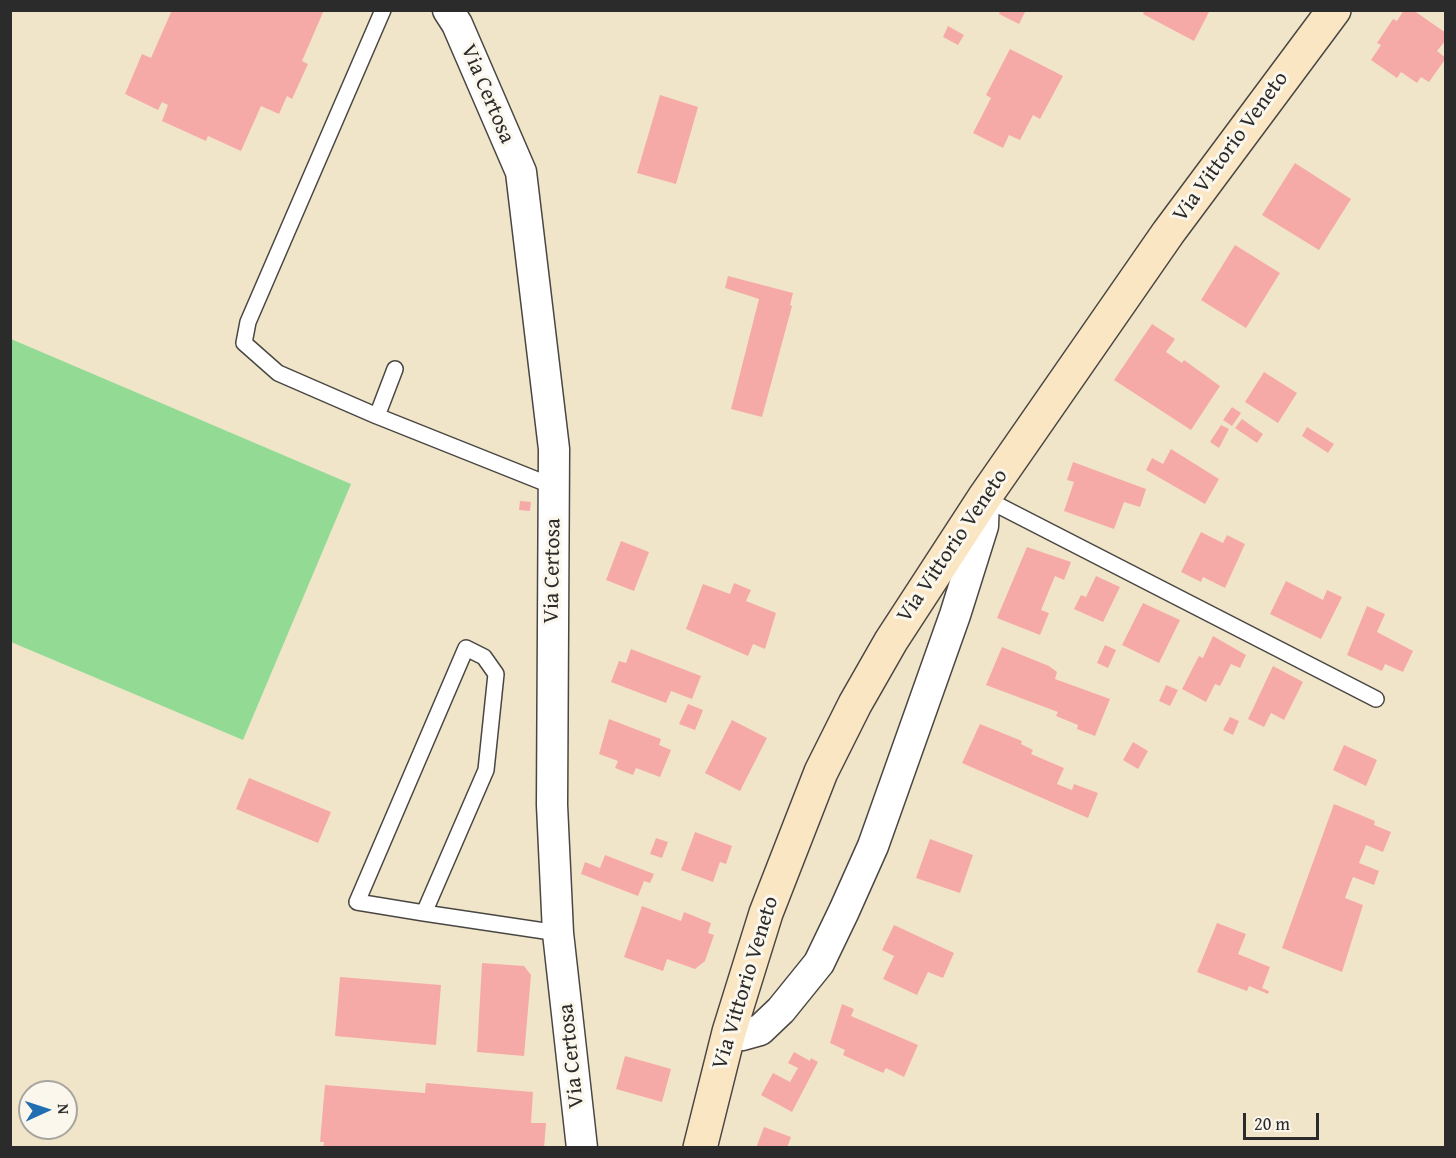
<!DOCTYPE html>
<style>
body{margin:0}
#map{position:relative;width:1456px;height:1158px;overflow:hidden;background:#f1e5c9;font-family:"Gentium Book Plus",serif}
canvas{display:block}
.frame{position:absolute;inset:0;border:12px solid #2b2b2b;pointer-events:none}
.north{position:absolute;left:18px;top:1080px;width:60px;height:60px;box-sizing:border-box;background:#fbf7ec;border:2px solid #a8a59f;border-radius:50%;rotate:87deg;font-size:16px;font-weight:700;line-height:24px;text-align:center;color:#2b2b2b}
.north::after{content:'';display:block;margin:auto;width:21px;height:27px;background:#1f6fb2;clip-path:polygon(50% 0,100% 100%,50% 72%,0 100%)}
.scale{position:absolute;left:1243px;top:1113px;width:76px;height:27px;box-sizing:border-box;border:3px solid #2b2b2b;border-top:0;padding-left:8px;font-size:18px;line-height:21px;white-space:nowrap;color:#2b2b2b;-webkit-text-stroke:4px #fbf7ec;paint-order:stroke}
</style>
<div id="map">
<canvas width="1456" height="1158"></canvas>
<div class="frame"></div>
<div class="north">N</div>
<div class="scale">20 m</div>
</div>
<script>
const ctx = document.querySelector('canvas').getContext('2d');
ctx.lineJoin = 'round';
function fillPath(path, color) {
  ctx.fillStyle = color;
  ctx.fill(path, 'evenodd');
}
function shape(rows) {
  const path = new Path2D();
  for (const r of rows) {
    path.moveTo(r[0], r[1]);
    for (let i = 2; i < r.length; i += 2) path.lineTo(r[i], r[i + 1]);
  }
  return path;
}
function trace(path, color, width, dash) {
  ctx.strokeStyle = color;
  ctx.lineWidth = width;
  ctx.lineCap = dash ? 'butt' : 'round';
  ctx.setLineDash(dash || []);
  ctx.stroke(path);
}
function label(font, color, halo, rows, align = 'center') {
  ctx.font = font + ' "Gentium Book Plus",serif';
  ctx.lineWidth = 6;
  ctx.setLineDash([]);
  ctx.textBaseline = 'middle';
  ctx.strokeStyle = halo;
  ctx.fillStyle = color;
  for (const [text, x, y, turn = 0] of rows) {
    ctx.save();
    ctx.translate(x, y);
    ctx.rotate((+turn || 0) * Math.PI / 180);
    ctx.textAlign = isNaN(turn) ? turn : align;
    if (halo) ctx.strokeText(text, 0, 0);
    ctx.fillText(text, 0, 0);
    ctx.restore();
  }
}
fillPath(shape([
 [11,339,351,484,243,740,11,642]
]), '#93db95');
fillPath(shape([
 [172,10,324,10,302,61,308,64,292,99,287,96,279,114,261,106,241,151,208,136,206,141,162,121,168,105,162,102,158,110,125,94,142,54,151,58],
 [1001,10,1026,10,1019,24,999,14],
 [1145,10,1210,10,1194,41,1143,14],
 [1404,10,1413,10,1446,33,1446,40,1437,51,1446,58,1429,82,1421,77,1417,83,1401,72,1397,78,1371,60,1381,45,1377,43,1393,19,1397,21],
 [948,26,964,35,958,45,943,37],
 [1010,49,1063,76,1040,119,1033,115,1020,140,1009,135,1003,148,973,133,991,98,986,95],
 [660,95,698,107,676,184,637,173],
 [1295,163,1351,199,1319,250,1262,215],
 [1235,245,1280,273,1246,328,1201,300],
 [728,276,793,293,790,305,792,306,762,417,731,409,759,299,725,288],
 [1152,324,1175,339,1166,352,1182,363,1184,360,1220,386,1191,430,1114,380],
 [1264,372,1297,393,1278,423,1245,402],
 [1232,407,1241,413,1232,426,1223,420],
 [1242,419,1263,434,1257,443,1235,428],
 [1221,425,1229,429,1219,448,1210,442],
 [1307,427,1334,444,1328,453,1302,436],
 [1171,449,1219,479,1205,504,1146,470,1152,458,1163,464],
 [1073,462,1146,489,1140,507,1124,502,1114,529,1064,511,1074,482,1067,480],
 [520,501,531,502,530,511,519,510],
 [1201,532,1223,543,1227,535,1245,544,1225,588,1203,577,1201,582,1181,572],
 [621,541,649,552,634,591,606,580],
 [1027,547,1071,562,1064,580,1055,576,1041,610,1049,613,1040,635,997,618],
 [1096,576,1120,587,1103,622,1074,609,1081,595,1086,597],
 [1286,581,1323,600,1327,590,1342,597,1321,639,1270,614],
 [734,583,751,590,746,601,776,613,765,649,753,644,748,656,686,629,703,584,730,594],
 [1143,603,1180,620,1159,663,1122,645],
 [1367,606,1385,614,1377,632,1413,651,1403,672,1385,664,1382,671,1347,655],
 [1213,636,1246,655,1240,668,1231,664,1220,686,1215,684,1206,702,1182,689,1199,656,1203,658],
 [1105,645,1116,650,1108,668,1097,663],
 [1002,647,1049,666,1057,672,1055,679,1110,699,1095,736,1077,729,1078,725,1056,716,1058,712,986,685],
 [631,649,701,676,692,699,671,691,666,703,611,682,619,661,626,663],
 [1273,666,1303,682,1284,720,1271,713,1264,727,1248,719],
 [1166,685,1178,690,1170,706,1159,701],
 [688,704,703,710,695,730,679,724],
 [1230,717,1239,721,1233,735,1223,730],
 [609,719,661,739,659,745,671,750,660,777,636,768,633,775,615,768,618,761,599,754],
 [732,720,767,738,740,791,705,773],
 [980,724,1022,741,1021,744,1033,750,1031,754,1064,768,1057,784,1072,790,1074,784,1098,793,1088,818,962,763],
 [1133,742,1148,751,1138,769,1123,760],
 [1344,745,1377,760,1366,786,1333,770],
 [249,778,331,812,318,843,236,809],
 [1334,804,1375,821,1374,825,1391,832,1383,852,1366,845,1359,863,1379,871,1374,885,1353,877,1351,882,1345,898,1363,905,1342,972,1282,948],
 [695,832,732,846,726,864,720,862,713,882,681,870],
 [656,838,668,842,662,858,650,854],
 [930,839,973,855,960,893,916,878],
 [605,855,654,874,650,883,644,881,638,896,581,874,585,862,600,868],
 [642,906,681,921,684,912,711,923,708,933,714,935,705,961,695,969,667,959,663,971,624,957],
 [1217,923,1246,934,1238,954,1270,967,1262,988,1269,991,1268,994,1249,986,1247,991,1197,972],
 [894,925,954,953,943,978,928,972,917,995,883,979,894,956,882,950],
 [482,963,524,966,531,975,524,1056,477,1052],
 [340,977,441,985,436,1045,335,1036],
 [842,1004,854,1009,851,1016,918,1045,904,1077,886,1068,883,1073,843,1055,845,1050,830,1043],
 [794,1052,810,1061,811,1058,818,1062,792,1112,761,1095,773,1073,790,1082,798,1068,788,1063],
 [625,1056,671,1069,662,1102,616,1089],
 [426,1083,533,1092,531,1123,546,1123,544,1148,323,1148,324,1142,320,1142,325,1085,425,1093],
 [764,1127,791,1137,787,1148,756,1148]
]), '#f6aaa8');
const lane = shape([
 [395,369,377,416,555,487],
 [377,416,278,373,244,343,248,322,383,10],
 [984,498,1376,699],
 [424,913,357,902,466,648,484,657,496,674,486,770,424,913,558,933]
]);
const street = shape([
 [448,10,457,24,521,172,554,449,552,805,558,933,582,1148],
 [729,1032,742,1035,760,1030,781,1010,819,963,844,911,873,846,955,615,983,526,984,498]
]);
const secondary = shape([
 [700,1148,729,1032,766,913,821,772,855,704,891,641,984,498,1168,233,1334,10]
]);
trace(lane, '#494743', 18);
trace(street, '#494743', 33);
trace(secondary, '#494743', 36);
trace(lane, '#fff', 15);
trace(street, '#fff', 30);
trace(secondary, '#fbe6c4', 33);
label('22px', '#2b2b2b', '#fbf7ec', [
 ["Via Certosa",487,94,67],
 ["Via Vittorio Veneto",1231,147,-54],
 ["Via Vittorio Veneto",953,546,-56],
 ["Via Certosa",553,571,-89],
 ["Via Vittorio Veneto",746,983,-73],
 ["Via Certosa",572,1056,-96]
]);
</script>
